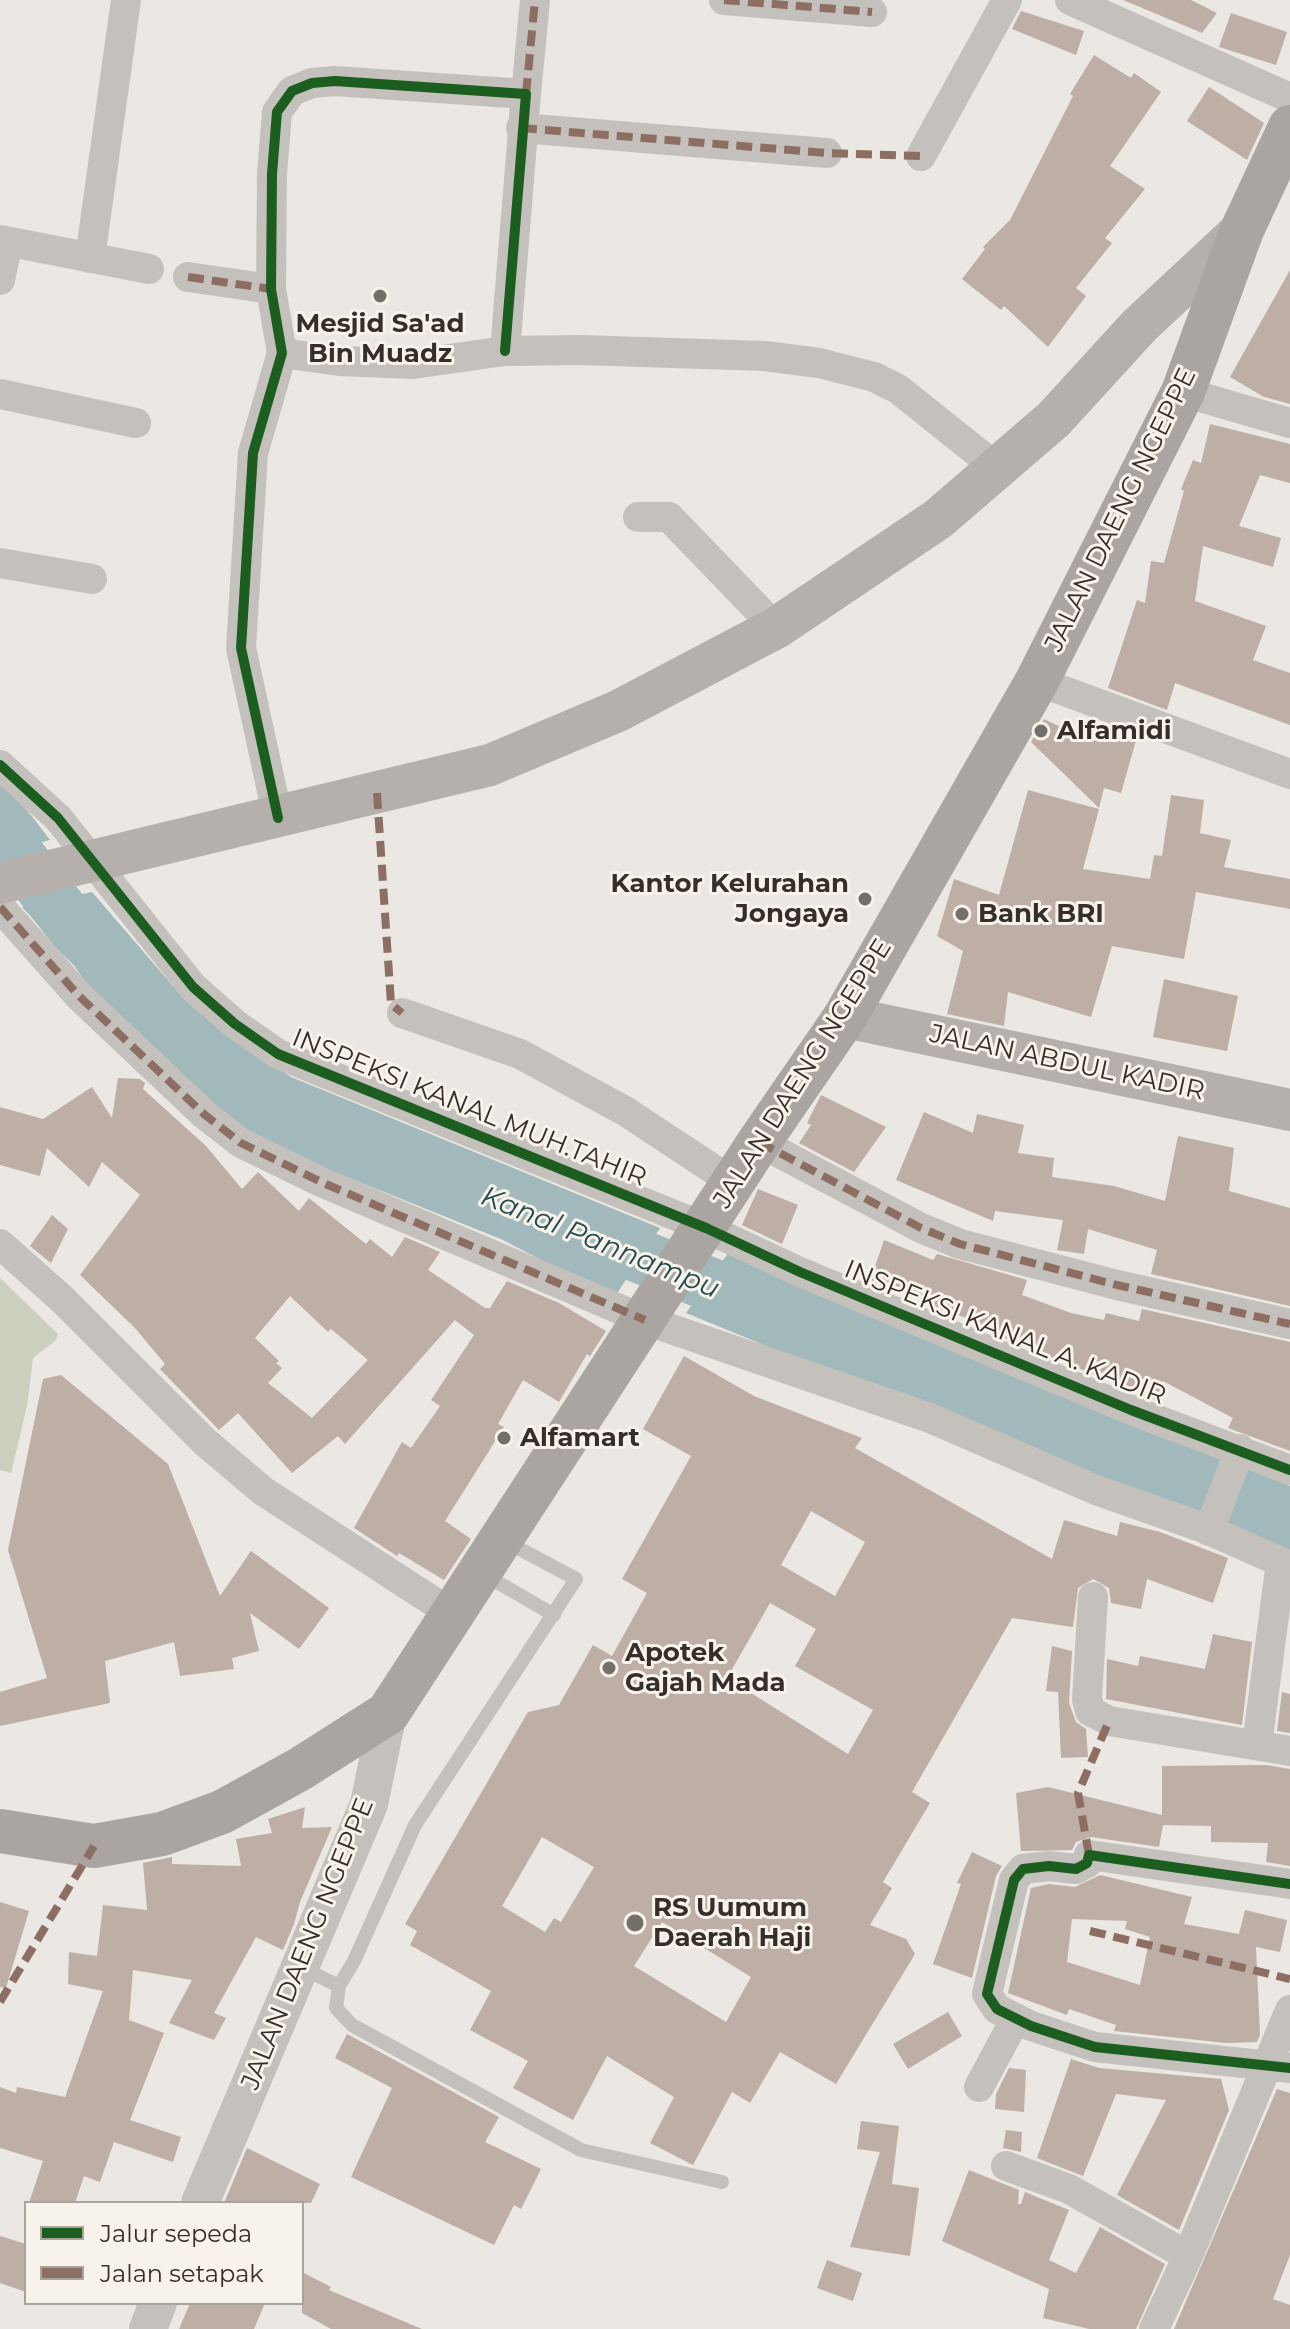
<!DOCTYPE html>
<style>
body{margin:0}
#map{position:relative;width:1290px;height:2329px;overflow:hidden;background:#ebe7e2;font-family:Montserrat,sans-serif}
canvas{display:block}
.legend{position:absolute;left:24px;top:2201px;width:280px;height:104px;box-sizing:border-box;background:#f7f2ea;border:2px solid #a9a49d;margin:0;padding:10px 14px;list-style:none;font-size:24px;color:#352e2a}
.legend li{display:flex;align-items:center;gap:16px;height:40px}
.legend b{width:40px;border:2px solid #a9a49d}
</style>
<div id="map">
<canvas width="1290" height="2329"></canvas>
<ul class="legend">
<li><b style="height:10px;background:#1b5e20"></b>Jalur sepeda</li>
<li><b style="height:10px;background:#8d6e63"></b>Jalan setapak</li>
</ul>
</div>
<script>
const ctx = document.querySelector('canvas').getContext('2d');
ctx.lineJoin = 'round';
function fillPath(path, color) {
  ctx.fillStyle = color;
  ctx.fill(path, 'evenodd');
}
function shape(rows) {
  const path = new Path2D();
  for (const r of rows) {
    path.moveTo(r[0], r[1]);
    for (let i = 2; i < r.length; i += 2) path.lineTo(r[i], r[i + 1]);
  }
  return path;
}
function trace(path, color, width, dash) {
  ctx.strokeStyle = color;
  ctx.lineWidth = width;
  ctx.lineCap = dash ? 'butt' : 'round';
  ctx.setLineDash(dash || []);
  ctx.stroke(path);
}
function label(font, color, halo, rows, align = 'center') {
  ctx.font = font + ' Montserrat,sans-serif';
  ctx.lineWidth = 6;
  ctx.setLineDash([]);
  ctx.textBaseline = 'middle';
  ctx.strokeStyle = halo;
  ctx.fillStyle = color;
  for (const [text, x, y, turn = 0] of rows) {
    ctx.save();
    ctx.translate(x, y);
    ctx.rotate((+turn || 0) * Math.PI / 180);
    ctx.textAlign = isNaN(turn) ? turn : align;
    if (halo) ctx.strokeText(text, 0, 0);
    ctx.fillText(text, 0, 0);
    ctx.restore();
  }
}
fillPath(shape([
 [0,1278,58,1334,56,1340,33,1358,27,1406,11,1473,0,1470]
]), '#cbcfbe');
fillPath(shape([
 [0,779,31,815,50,840,0,853],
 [92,892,185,1000,222,1032,291,1077,660,1228,614,1298,503,1240,322,1167,240,1126,204,1101,94,995,68,956,22,907],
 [731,1249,1232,1457,1205,1526,686,1313],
 [1243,1464,1290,1486,1290,1555,1216,1530]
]), '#a1b9ba');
trace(shape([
 [0,833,76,930,103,956],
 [574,1230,774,1310]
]), '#a1b9ba', 54);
fillPath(shape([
 [1123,0,1191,0,1217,13,1202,33],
 [1021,11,1084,31,1076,55,1012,29],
 [1231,13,1287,32,1276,65,1219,47],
 [1094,55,1131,78,1134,73,1161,92,1110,166,1145,189,1105,238,1112,243,1076,288,1086,296,1048,347,1004,306,1001,310,962,279,985,249,983,247,1010,220,1073,96,1070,94],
 [1209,87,1264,123,1247,160,1187,121],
 [1290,270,1290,404,1264,397,1230,377],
 [1210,424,1290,444,1290,483,1260,475,1239,526,1281,538,1273,567,1203,546,1195,601,1266,626,1253,660,1290,673,1290,725,1175,683,1167,710,1108,688,1137,600,1145,603,1151,561,1164,563,1184,491,1181,489,1193,460,1201,463],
 [1044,719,1090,741,1096,722,1137,737,1121,793,1104,788,1099,808,1031,742],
 [1028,790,1099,809,1083,869,1150,879,1154,855,1162,856,1171,795,1204,800,1200,833,1231,840,1224,867,1290,879,1290,909,1196,892,1184,959,1112,946,1091,1017,1008,992,1004,1026,947,1014,963,951,937,936,954,879,999,895],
 [1164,979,1238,996,1227,1051,1153,1037],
 [118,1078,140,1079,145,1083,143,1089,206,1146,242,1189,258,1172,299,1211,309,1198,366,1244,370,1239,392,1257,405,1237,440,1252,428,1270,485,1308,490,1308,507,1281,559,1303,606,1331,590,1356,587,1354,559,1402,523,1380,498,1424,504,1427,445,1521,471,1539,444,1580,399,1553,397,1556,354,1528,402,1442,411,1448,440,1406,431,1400,474,1335,455,1320,345,1444,338,1436,292,1473,238,1413,219,1430,160,1369,165,1364,135,1328,80,1275,140,1195,102,1162,89,1187,47,1148,40,1176,0,1165,0,1107,43,1119,92,1087,112,1118],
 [290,1296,328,1332,331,1329,368,1360,312,1418,268,1383,282,1368,276,1363,279,1361,255,1338],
 [821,1095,886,1127,854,1172,799,1143,811,1125,807,1123],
 [924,1112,973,1133,977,1114,1024,1125,1018,1153,1054,1158,1052,1177,1114,1186,1165,1201,1178,1136,1234,1148,1229,1191,1290,1208,1290,1306,1151,1274,1157,1250,1088,1229,1084,1254,1057,1250,1063,1220,995,1211,993,1221,896,1180],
 [758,1189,798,1205,782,1244,742,1225],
 [52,1215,68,1229,51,1263,30,1246],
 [884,1240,933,1260,937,1254,1027,1280,1022,1295,1071,1313,1104,1320,1106,1313,1139,1321,1142,1309,1290,1342,1290,1451,1228,1428,1233,1418,1163,1381,1156,1400,973,1325,974,1320,931,1307,925,1304,926,1301,870,1281],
 [684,1356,754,1396,862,1438,855,1448,1052,1559,1064,1520,1117,1536,1120,1522,1160,1532,1228,1558,1213,1603,1147,1579,1141,1609,1111,1603,1109,1588,1093,1579,1078,1588,1073,1627,1012,1618,912,1792,930,1803,883,1882,892,1888,870,1925,906,1939,915,1954,836,2084,780,2052,750,2103,732,2092,693,2165,650,2143,674,2097,607,2056,573,2120,513,2088,528,2061,470,2030,491,1991,410,1945,417,1931,405,1924,528,1712,559,1705,593,1645,612,1656,647,1593,622,1579,691,1456,643,1429],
 [811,1511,865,1542,835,1596,781,1565],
 [770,1603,816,1629,795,1666,873,1710,848,1754,727,1678],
 [542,1837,594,1867,561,1922,554,1918,545,1932,502,1906],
 [662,1922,751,1977,726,2022,634,1966],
 [61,1375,168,1464,220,1596,251,1551,329,1608,299,1649,250,1613,259,1651,232,1658,234,1669,180,1676,174,1642,105,1661,110,1703,0,1726,0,1692,47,1678,8,1550,43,1379],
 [1213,1634,1252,1642,1242,1725,1106,1699,1107,1659,1138,1666,1140,1656,1205,1669],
 [1052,1646,1072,1651,1069,1703,1076,1722,1086,1729,1088,1757,1061,1758,1058,1692,1046,1691],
 [1282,1692,1290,1694,1290,1733,1277,1731],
 [1266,1765,1290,1769,1290,1866,1266,1862,1268,1843,1211,1842,1211,1826,1163,1825,1159,1847,1091,1837,1076,1842,1072,1850,1021,1851,1016,1793,1048,1787,1162,1815,1162,1766],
 [305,1807,302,1828,332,1827,300,1902,294,1924,283,1950,256,1937,214,2013,226,2018,214,2040,169,2023,192,1980,133,1970,129,2020,164,2033,130,2120,181,2137,173,2162,114,2142,100,2182,84,2176,75,2203,29,2203,43,2161,0,2148,0,2087,16,2093,17,2087,65,2097,103,1991,68,1984,69,1952,97,1956,103,1905,147,1910,143,1863,172,1857,172,1864,241,1866,236,1839,272,1833,268,1819],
 [972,1852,1002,1866,996,1876,972,1978,933,1964,961,1884,957,1883],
 [1100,1875,1192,1897,1184,1924,1239,1934,1245,1910,1287,1920,1280,1952,1256,1947,1260,2035,1257,2042,1226,2043,1114,2031,1116,2025,1069,2009,1067,2015,1008,1993,1031,1888,1049,1884,1075,1887],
 [1072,1919,1127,1921,1125,1929,1150,1937,1140,1985,1067,1962],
 [0,1902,29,1911,6,1988,0,1987],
 [948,2012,962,2036,908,2069,893,2044],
 [347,2034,499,2117,485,2142,541,2169,521,2209,514,2205,494,2245,351,2177,392,2088,335,2058],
 [1071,2059,1099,2068,1221,2079,1229,2110,1179,2230,1117,2195,1166,2100,1116,2094,1083,2176,1037,2158],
 [1009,2068,1026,2070,1024,2112,995,2109,996,2094],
 [1277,2089,1290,2093,1290,2255,1273,2299,1290,2305,1290,2329,1174,2329],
 [861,2121,899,2126,892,2184,919,2188,910,2256,850,2247,880,2152,857,2149],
 [1006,2130,1022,2132,1021,2152,1003,2148],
 [247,2148,320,2184,311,2203,224,2203],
 [969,2170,1019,2190,1018,2204,1021,2204,1025,2192,1069,2210,1049,2260,1076,2273,1100,2227,1165,2264,1136,2329,1089,2329,1043,2318,1049,2289,942,2241],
 [0,2236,26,2244,26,2292,0,2283],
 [827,2260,862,2273,853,2301,817,2288],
 [302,2272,331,2287,329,2290,422,2329,331,2329,302,2313],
 [190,2303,265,2303,254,2329,179,2329]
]), '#bdaea6');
trace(shape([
 [505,1541,576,1579,415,1825,354,1961,339,1986,336,2008,352,2025,581,2150,722,2182],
 [485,1575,554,1615],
 [302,1968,339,1986]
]), '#c4c0bb', 14);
trace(shape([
 [724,0,872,12],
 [1070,0,1290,98],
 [526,94,535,0],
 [521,128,827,153],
 [921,156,1007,0],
 [0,240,149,269],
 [90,258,126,0],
 [188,277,271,289],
 [0,280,8,242],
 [282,353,339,361,413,364,505,351,581,350,765,356,819,363,874,377,898,389,997,468],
 [1183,392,1290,423],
 [0,394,136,423],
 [638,517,669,517,776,628],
 [0,563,92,579],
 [1037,681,1290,774],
 [0,765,58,818,193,987,235,1024,278,1054,706,1228,800,1272,1131,1410,1290,1470],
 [278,818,241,648,253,453,282,353,271,289,272,174,277,112,292,91,312,83,335,81,526,94,505,351],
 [0,907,79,996,205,1115,241,1143,321,1182,645,1320,930,1418,1096,1490,1204,1528,1290,1566],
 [402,1013,520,1054,625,1111,734,1183],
 [759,1142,921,1228,960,1244,1117,1285,1290,1324],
 [0,1244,63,1300,205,1442,263,1491,451,1613],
 [1209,1531,1240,1449],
 [1093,1597,1087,1699,1090,1711,1109,1721,1290,1751],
 [1257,1745,1281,1562],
 [1290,1884,1089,1855,1087,1863,1076,1869,1049,1866,1023,1869,1014,1880,987,1994,997,2009,1031,2026,1095,2047,1290,2068],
 [979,2087,1016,2018],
 [1006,2166,1069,2189,1188,2256],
 [1154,2329,1188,2256,1290,2010]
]), '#c4c0bb', 30);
trace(shape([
 [200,2203,369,1804,388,1713],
 [148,2329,158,2303]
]), '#c4c0bb', 38);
trace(shape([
 [0,883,490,765,618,711,776,628,938,519,1054,419,1139,326,1242,230],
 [845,1017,1290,1110]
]), '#b5b0ac', 42);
trace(shape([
 [0,1831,94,1846,162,1834,222,1812,300,1769,388,1713,759,1142,845,1017,1037,681,1183,392,1242,230,1290,127]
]), '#aaa5a0', 44);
trace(shape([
 [724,0,872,12],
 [526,94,535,0],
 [521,128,827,153,921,156],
 [188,277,271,289],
 [377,793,391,1004,402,1013],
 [0,907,79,996,205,1115,241,1143,321,1182,645,1320],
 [759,1142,921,1228,960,1244,1117,1285,1290,1324],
 [1089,1855,1078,1793,1109,1721],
 [1090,1931,1290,1979],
 [0,2002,94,1846]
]), '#8d6e63', 8, [16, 8]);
trace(shape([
 [0,765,58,818,193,987,235,1024,278,1054,706,1228,800,1272,1131,1410,1290,1470],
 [278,818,241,648,253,453,282,353,271,289,272,174,277,112,292,91,312,83,335,81,526,94,505,351],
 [1290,1884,1089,1855,1087,1863,1076,1869,1049,1866,1023,1869,1014,1880,987,1994,997,2009,1031,2026,1095,2047,1290,2068]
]), '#1b5e20', 10);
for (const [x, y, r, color] of [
 [380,296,8,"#756f6a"],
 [1041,731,8,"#756f6a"],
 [865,899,8,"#756f6a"],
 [962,914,8,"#756f6a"],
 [504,1438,8,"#756f6a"],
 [609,1668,8,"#756f6a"],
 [635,1923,10,"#756f6a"]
]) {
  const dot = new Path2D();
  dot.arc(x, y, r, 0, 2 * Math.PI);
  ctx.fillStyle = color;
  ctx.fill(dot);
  trace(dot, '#f7f2ea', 3);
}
label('bold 26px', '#352e2a', '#f7f2ea', [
 ["Mesjid Sa'ad",380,324,"center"],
 ["Bin Muadz",380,354,"center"],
 ["Alfamidi",1057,731],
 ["Kantor Kelurahan",849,884,"right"],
 ["Jongaya",849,914,"right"],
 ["Bank BRI",978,914],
 ["Alfamart",520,1438],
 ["Apotek",625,1653],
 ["Gajah Mada",625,1683],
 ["RS Uumum",653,1908],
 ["Daerah Haji",653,1938]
], 'left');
label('26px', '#352e2a', '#f7f2ea', [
 ["JALAN DAENG NGEPPE",1121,510,-64],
 ["JALAN ABDUL KADIR",1067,1063,12],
 ["JALAN DAENG NGEPPE",803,1074,-58],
 ["INSPEKSI KANAL MUH.TAHIR",469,1108,22],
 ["INSPEKSI KANAL A. KADIR",1005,1333,22],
 ["JALAN DAENG NGEPPE",308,1944,-68]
]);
label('italic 28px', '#244c51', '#f7f2ea', [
 ["Kanal Pannampu",600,1243,22]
]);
</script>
